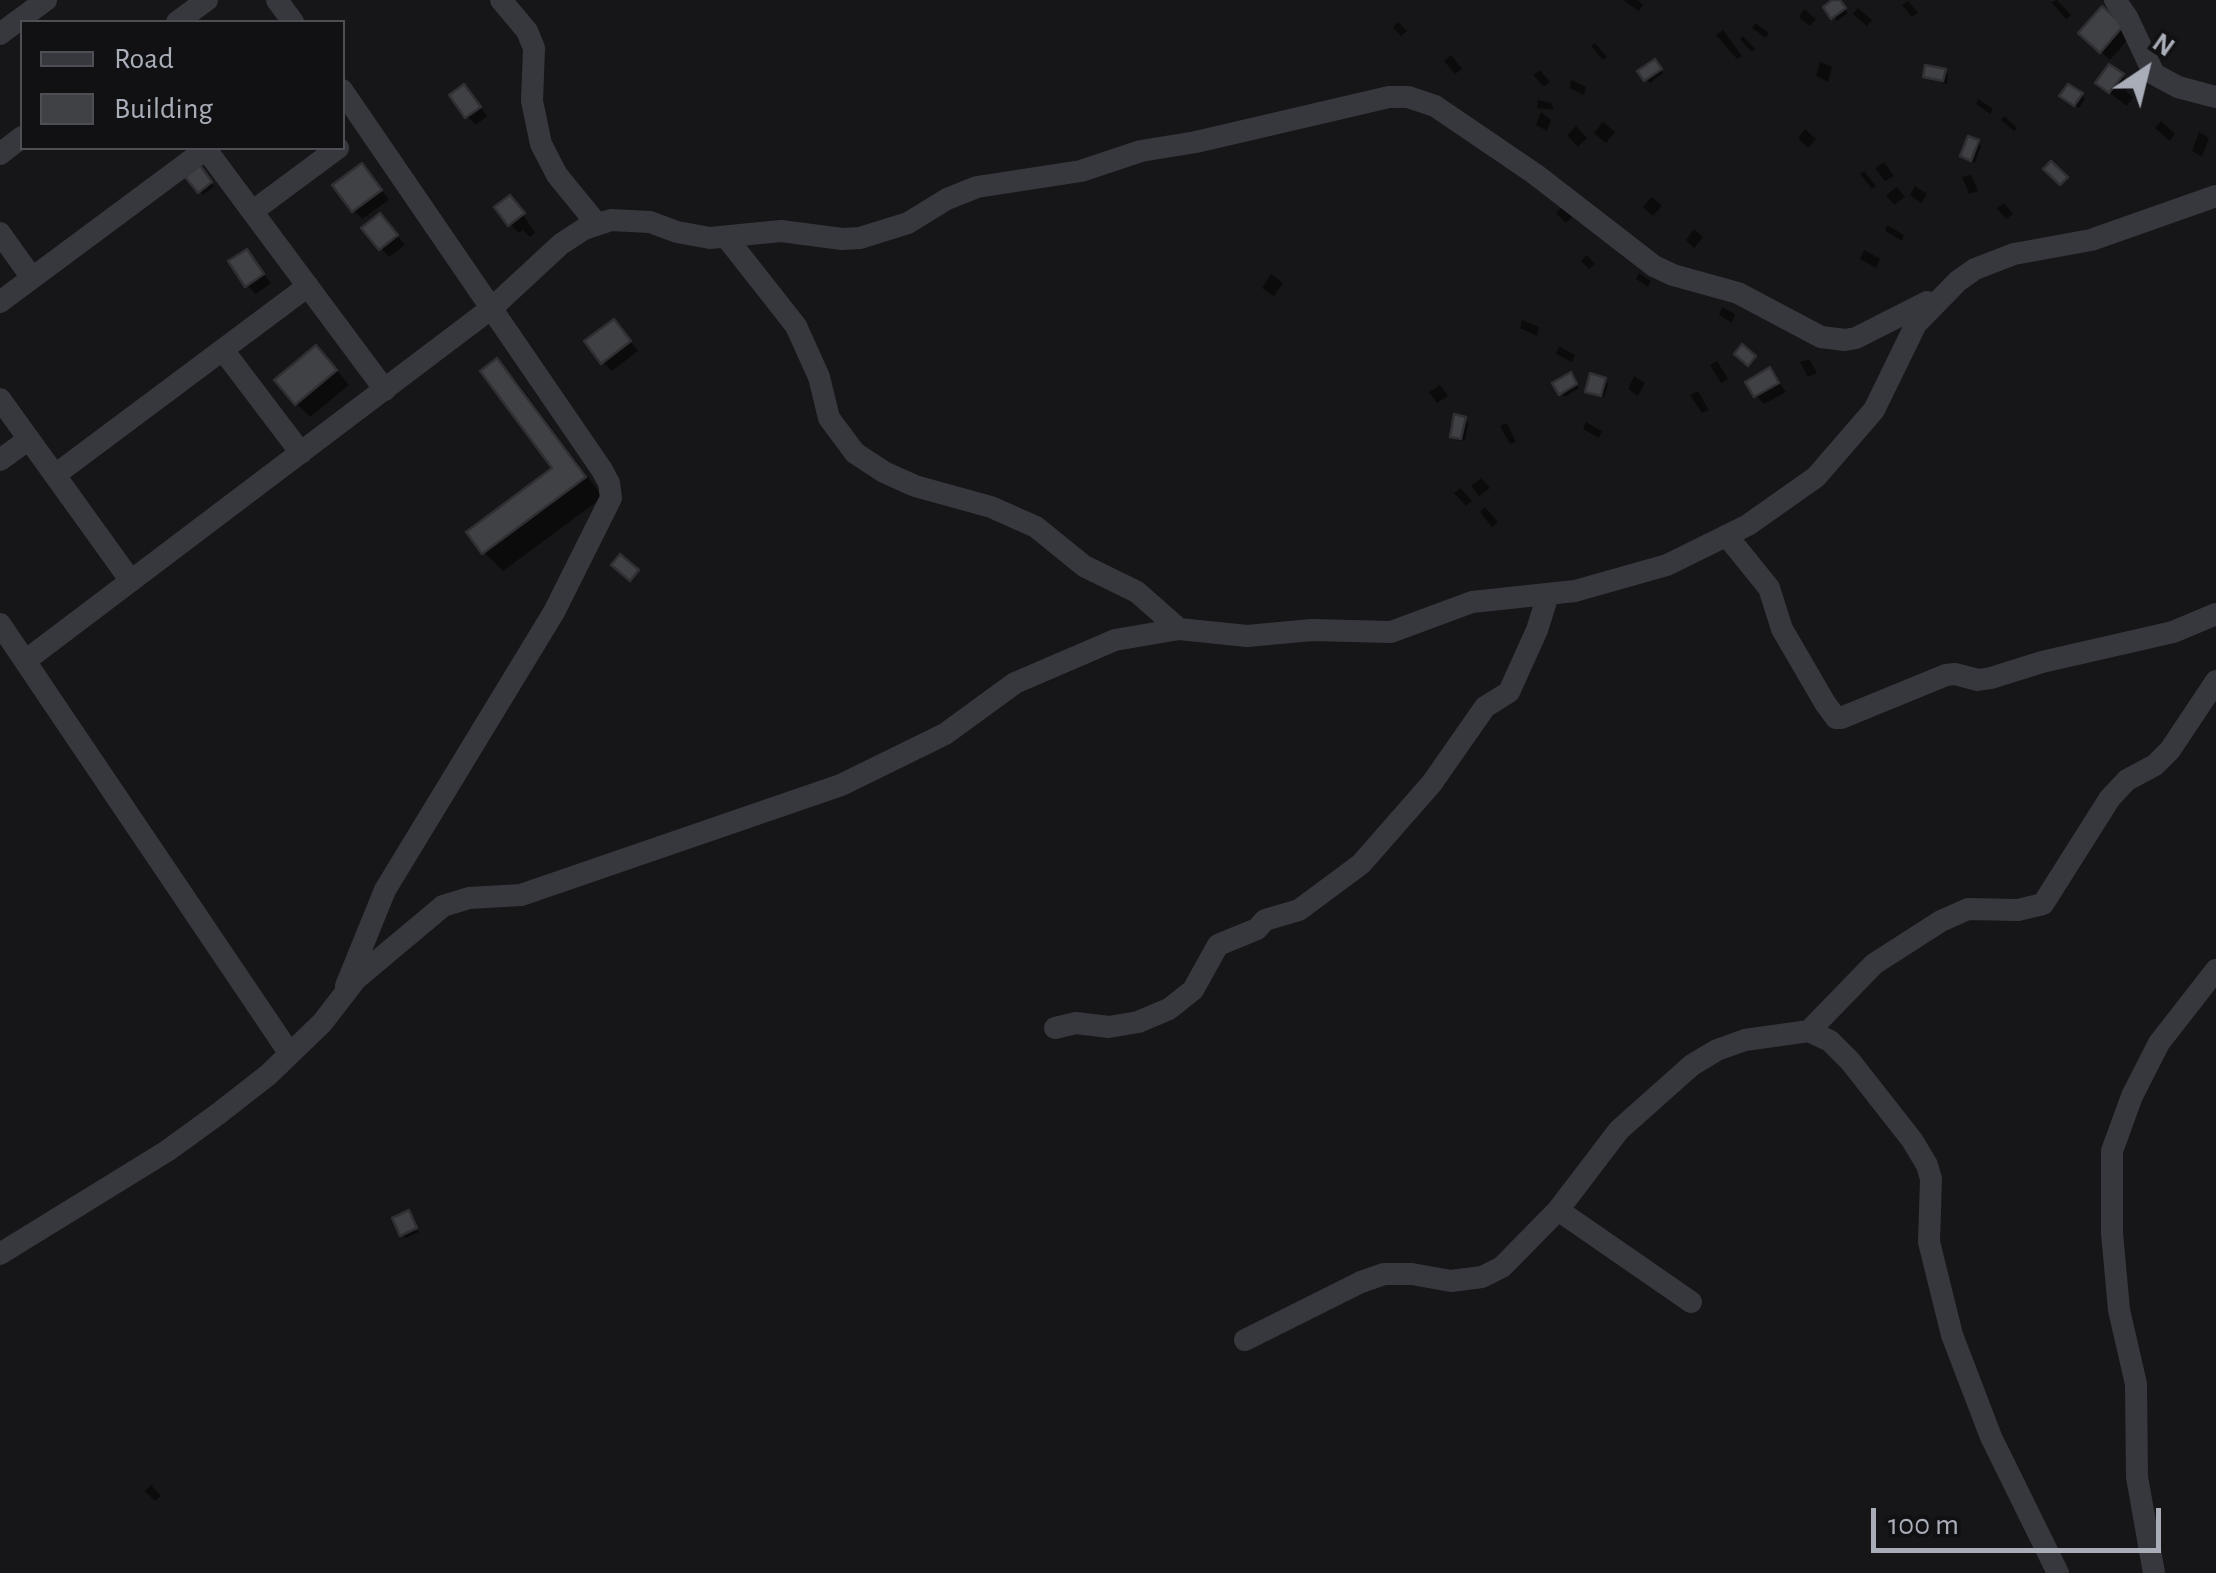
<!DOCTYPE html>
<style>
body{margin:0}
#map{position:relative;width:2216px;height:1573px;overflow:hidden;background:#161618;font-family:"Alegreya Sans",sans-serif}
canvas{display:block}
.legend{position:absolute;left:20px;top:20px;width:325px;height:130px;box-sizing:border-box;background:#111113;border:2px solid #4d4f55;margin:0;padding:12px 18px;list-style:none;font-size:30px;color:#a8adb8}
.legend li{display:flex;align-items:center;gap:20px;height:50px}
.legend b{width:50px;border:2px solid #4d4f55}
.north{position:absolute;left:2096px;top:20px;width:100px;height:100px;-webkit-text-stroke:8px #111113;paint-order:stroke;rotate:35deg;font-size:28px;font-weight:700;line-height:40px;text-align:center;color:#a8adb8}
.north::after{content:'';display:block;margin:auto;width:35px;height:45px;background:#a8adb8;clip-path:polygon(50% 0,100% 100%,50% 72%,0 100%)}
.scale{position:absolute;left:1871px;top:1508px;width:290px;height:45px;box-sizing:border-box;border:5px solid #a8adb8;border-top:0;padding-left:12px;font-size:30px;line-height:35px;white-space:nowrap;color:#a8adb8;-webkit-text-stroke:8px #111113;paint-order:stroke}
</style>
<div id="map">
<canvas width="2216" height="1573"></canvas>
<ul class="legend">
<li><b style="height:12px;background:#37383d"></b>Road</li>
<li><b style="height:28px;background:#404145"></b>Building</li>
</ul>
<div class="north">N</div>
<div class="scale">100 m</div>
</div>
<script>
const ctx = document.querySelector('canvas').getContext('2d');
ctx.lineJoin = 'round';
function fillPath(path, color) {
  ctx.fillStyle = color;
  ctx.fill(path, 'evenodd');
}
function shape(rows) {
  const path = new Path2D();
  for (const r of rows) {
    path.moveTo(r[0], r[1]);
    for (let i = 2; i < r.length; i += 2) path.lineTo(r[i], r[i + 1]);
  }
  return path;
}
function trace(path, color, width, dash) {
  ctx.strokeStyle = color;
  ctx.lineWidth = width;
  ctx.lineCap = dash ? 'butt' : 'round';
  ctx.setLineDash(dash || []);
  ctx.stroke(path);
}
fillPath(shape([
 [1623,0,1637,0,1643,5,1639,11],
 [1837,0,1848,13,1837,21,1826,8],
 [2057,0,2071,15,2066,19,2051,2],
 [1908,1,1918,13,1912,17,1902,5],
 [1858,8,1872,20,1867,26,1853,14],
 [1804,9,1816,19,1810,26,1799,17],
 [2102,9,2131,36,2110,60,2090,42],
 [1398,22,1407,31,1401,36,1393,27],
 [1755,23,1769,33,1766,38,1752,28],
 [1723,30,1742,56,1737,59,1716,35],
 [1743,36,1755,49,1752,52,1740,39],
 [1595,43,1607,57,1603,60,1591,46],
 [1451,55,1462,69,1455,74,1444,61],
 [1820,62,1832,67,1828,82,1816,76],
 [1658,66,1663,73,1650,83,1641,72],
 [1540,70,1550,82,1544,87,1533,75],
 [1945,71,1948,75,1947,84,1925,76],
 [2122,76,2131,85,2126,91,2133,97,2127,106,2107,91],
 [1571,80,1586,87,1584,95,1570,88],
 [2081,95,2085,99,2079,108,2066,100],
 [473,96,487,116,476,125,467,116],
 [1978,99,1993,109,1990,114,1976,104],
 [1538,100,1551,103,1554,110,1537,108],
 [1541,112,1551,120,1547,131,1536,125],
 [2004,116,2017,128,2014,131,2001,120],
 [2161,121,2175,134,2170,141,2155,128],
 [1603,122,1615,132,1606,143,1594,133],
 [1576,126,1587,138,1578,147,1567,135],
 [1805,129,1816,139,1808,148,1798,138],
 [2199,132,2209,138,2202,157,2192,151],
 [1977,142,1981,146,1975,163,1963,156],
 [1884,162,1894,176,1885,181,1875,168],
 [199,168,214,186,203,195,188,177],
 [1864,171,1876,186,1872,189,1860,174],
 [371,175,389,200,362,219,354,211],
 [1971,175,1978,191,1969,194,1962,177],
 [1915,186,1927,194,1921,203,1910,195],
 [1897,187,1905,197,1894,205,1886,195],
 [1652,197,1662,206,1653,216,1643,207],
 [2004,203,2013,214,2006,219,1997,208],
 [1564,205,1574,215,1566,223,1556,213],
 [518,207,535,233,530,237,523,230,519,233,510,224],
 [389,225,405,245,389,257,381,248],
 [1887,225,1904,235,1902,241,1885,231],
 [1694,229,1703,237,1694,248,1686,240],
 [1864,250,1880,259,1876,268,1860,259],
 [247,252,271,283,256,294,247,285],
 [1587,255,1595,264,1589,269,1581,261],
 [1639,273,1651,281,1648,287,1636,279],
 [1271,274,1283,283,1274,296,1262,288],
 [1722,307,1735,314,1732,323,1719,315],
 [1522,320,1539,327,1537,336,1520,328],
 [622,331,638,351,612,371,603,362],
 [1559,346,1575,355,1572,362,1556,354],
 [1809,359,1817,373,1808,377,1800,362],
 [1717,361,1728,379,1721,383,1710,365],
 [330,362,349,385,310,417,297,404],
 [497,362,516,380,603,497,503,571,484,552,556,468],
 [1770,370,1786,392,1764,404,1756,395],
 [1634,376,1645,383,1638,396,1628,389],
 [1574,379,1579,388,1565,397,1561,393],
 [1604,380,1608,384,1604,398,1588,391],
 [1440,385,1448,396,1437,403,1429,392],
 [1698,391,1709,410,1702,413,1690,395],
 [1464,419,1468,423,1465,441,1456,440,1452,436],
 [1586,422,1602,431,1599,438,1583,429],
 [1507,423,1516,442,1510,444,1500,426],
 [1481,478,1490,488,1479,496,1471,486],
 [1460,488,1472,501,1466,506,1454,493],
 [1485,507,1498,522,1492,527,1480,512],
 [408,1213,419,1232,406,1238,402,1234],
 [151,1485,161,1496,155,1501,145,1491]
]), '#0007');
const building = shape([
 [1832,0,1840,0,1846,8,1831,19,1823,7,1832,0],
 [2102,6,2124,25,2100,53,2078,33,2102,6],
 [1655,59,1662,69,1644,81,1637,71,1655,59],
 [2109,64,2124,74,2109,93,2095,83,2109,64],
 [1925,65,1946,69,1943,81,1923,77,1925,65],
 [464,84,481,107,465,118,449,95,464,84],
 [2068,84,2083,93,2074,106,2059,96,2068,84],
 [1968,136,1979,140,1971,161,1960,156,1968,136],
 [2051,161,2068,177,2060,185,2043,169,2051,161],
 [362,163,382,190,352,212,332,185,362,163],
 [200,165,212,182,198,193,185,177,200,165],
 [510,195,525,213,508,226,494,207,510,195],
 [380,213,398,235,379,250,361,228,380,213],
 [247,249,264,274,245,287,228,261,247,249],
 [614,319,631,341,601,364,584,341,614,319],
 [1742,344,1756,356,1748,366,1734,354,1742,344],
 [316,345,337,370,295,405,274,380,316,345],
 [497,358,586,477,482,554,466,532,552,468,480,371,497,358],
 [1770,367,1779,383,1754,397,1745,382,1770,367],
 [1571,372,1577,384,1559,395,1552,383,1571,372],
 [1590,373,1606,378,1601,396,1585,392,1590,373],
 [1454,414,1466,417,1461,439,1450,437,1454,414],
 [620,554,639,570,630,581,611,565,620,554],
 [409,1210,417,1228,400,1236,392,1218,409,1210]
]);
fillPath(building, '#404145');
trace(building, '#303034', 2.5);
trace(shape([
 [277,0,293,22],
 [501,0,527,31,534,48,532,101,541,144,557,175,597,224],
 [2115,0,2127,17,2154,74,2178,87,2216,97],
 [177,22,207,0],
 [0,34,46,0],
 [342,90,602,470,609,483,611,498,554,612,385,890,346,986],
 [205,148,385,390],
 [0,154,22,137],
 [253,211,338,148],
 [0,233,32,278],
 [726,237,796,326,819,377,829,418,855,453,884,472,915,486,991,507,1036,527,1084,566,1137,592,1179,629],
 [0,302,206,149],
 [223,350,301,453],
 [0,399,131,581],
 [0,460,29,439],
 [55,475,308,286],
 [1727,536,1769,588,1782,629,1825,703,1836,718,1841,718,1946,675,1955,674,1978,680,1991,678,2042,662,2173,632,2216,614],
 [0,624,290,1054],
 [25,661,493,307,561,244,584,229,611,220,650,222,677,232,710,238,781,231,842,239,860,238,908,223,947,199,977,187,1081,171,1141,151,1196,142,1389,97,1408,97,1435,106,1535,174,1654,266,1673,275,1738,293,1821,337,1845,340,1856,338,1927,302],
 [1055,1028,1076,1023,1109,1027,1138,1022,1169,1009,1193,990,1218,945,1257,929,1265,920,1299,910,1361,864,1432,783,1485,707,1509,692,1537,630,1548,595],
 [1809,1031,1874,964,1941,921,1968,909,2018,910,2043,904,2110,798,2127,780,2155,765,2170,750,2216,681],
 [1558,1210,1691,1302],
 [0,1254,167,1151,218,1114,268,1075,322,1023,356,979,443,906,469,898,521,895,841,785,945,734,1015,683,1115,640,1179,629,1247,636,1312,630,1391,632,1472,602,1575,591,1667,565,1748,525,1816,477,1874,410,1916,324,1958,281,1975,269,2014,254,2091,240,2216,196],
 [1245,1340,1361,1282,1384,1274,1412,1274,1451,1281,1482,1277,1502,1267,1558,1210,1619,1130,1692,1065,1717,1050,1745,1040,1809,1031,1830,1041,1850,1061,1912,1140,1927,1165,1931,1179,1929,1242,1952,1335,1991,1437,2058,1573],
 [2154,1573,2137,1477,2136,1384,2119,1310,2112,1233,2112,1151,2132,1096,2159,1043,2216,970]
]), '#37383d', 22);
</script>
